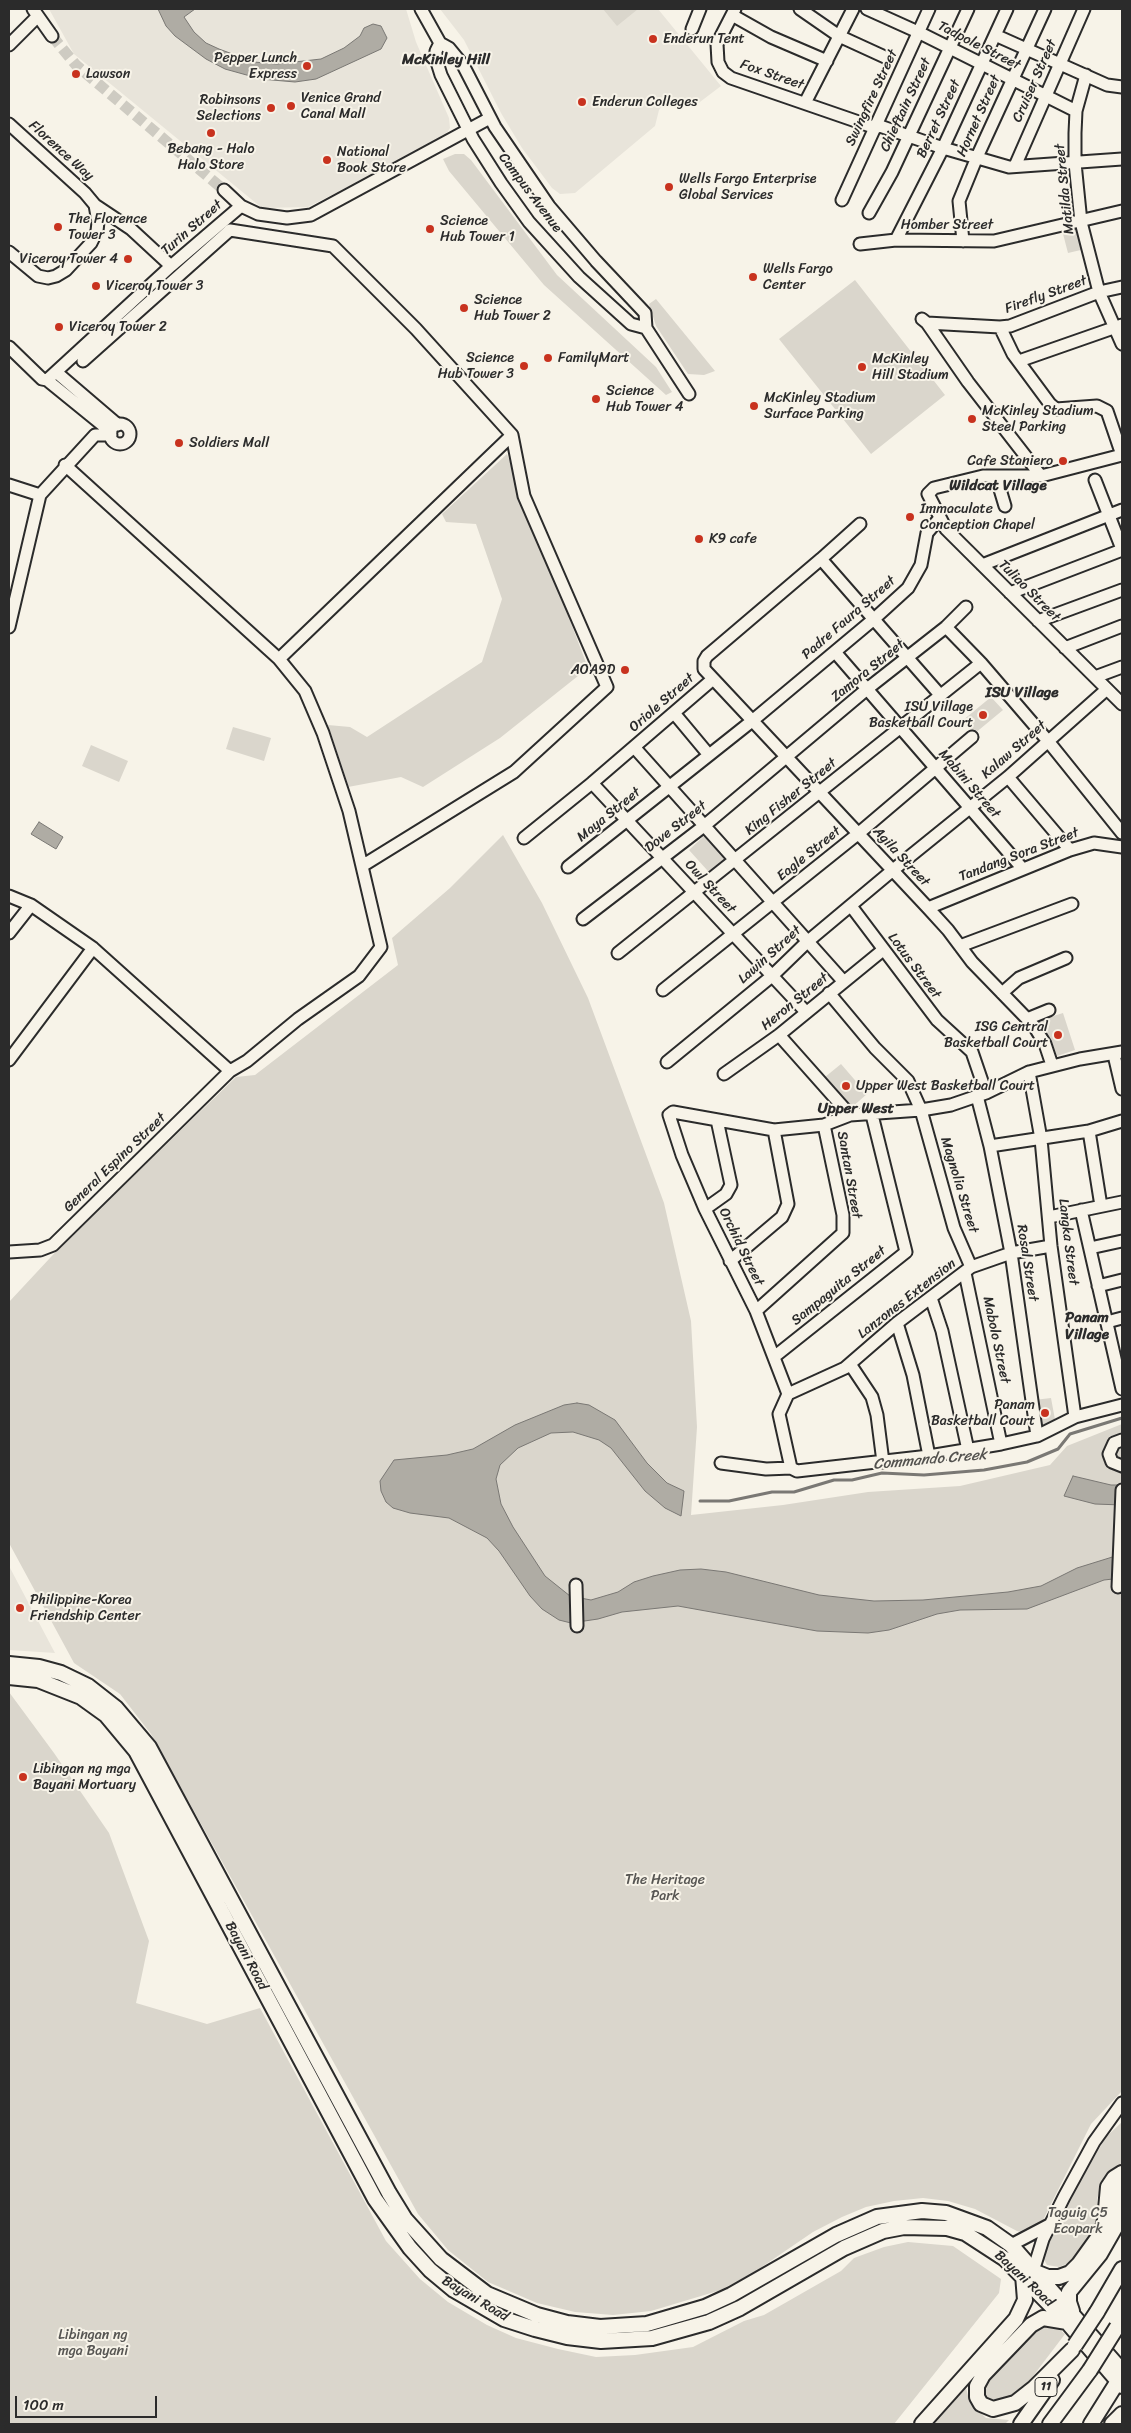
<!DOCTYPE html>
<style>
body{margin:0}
#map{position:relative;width:1131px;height:2433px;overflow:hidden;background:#f7f3e8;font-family:Sriracha,sans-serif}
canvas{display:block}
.frame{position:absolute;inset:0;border:10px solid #2b2b2b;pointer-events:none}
.scale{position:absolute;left:15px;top:2396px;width:142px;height:22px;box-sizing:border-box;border:2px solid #2b2b2b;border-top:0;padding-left:6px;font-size:15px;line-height:18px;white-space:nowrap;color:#2b2b2b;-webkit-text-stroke:4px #f7f3e8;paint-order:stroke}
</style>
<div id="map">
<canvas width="1131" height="2433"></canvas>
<div class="frame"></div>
<div class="scale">100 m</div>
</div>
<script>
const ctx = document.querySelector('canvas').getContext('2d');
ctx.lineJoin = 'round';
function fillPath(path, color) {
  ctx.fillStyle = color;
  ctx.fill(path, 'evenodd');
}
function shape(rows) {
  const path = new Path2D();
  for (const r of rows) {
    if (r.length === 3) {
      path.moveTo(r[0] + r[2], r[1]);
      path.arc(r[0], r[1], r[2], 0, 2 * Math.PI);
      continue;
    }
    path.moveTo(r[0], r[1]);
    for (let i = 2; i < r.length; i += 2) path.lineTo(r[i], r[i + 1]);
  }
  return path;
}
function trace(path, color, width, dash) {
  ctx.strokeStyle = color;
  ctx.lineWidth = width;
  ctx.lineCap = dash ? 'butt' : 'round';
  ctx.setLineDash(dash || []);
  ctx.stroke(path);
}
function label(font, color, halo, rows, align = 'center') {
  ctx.font = font + ' Sriracha,sans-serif';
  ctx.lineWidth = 4;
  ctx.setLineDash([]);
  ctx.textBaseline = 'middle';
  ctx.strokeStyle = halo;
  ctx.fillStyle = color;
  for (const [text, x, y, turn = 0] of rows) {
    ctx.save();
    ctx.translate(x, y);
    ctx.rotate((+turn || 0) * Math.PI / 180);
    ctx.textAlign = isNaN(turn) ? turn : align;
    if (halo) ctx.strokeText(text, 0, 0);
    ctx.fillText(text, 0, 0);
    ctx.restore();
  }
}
fillPath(shape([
 [49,9,406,9,416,42,449,118,450,128,443,139,308,207,262,208,74,54],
 [440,9,658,9,721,86,692,108,686,102,678,100,664,104,659,110,655,126,575,193,560,194,552,188,522,148,501,113,464,40],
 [9,1566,55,1653,9,1650]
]), '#e8e4da');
fillPath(shape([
 [603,9,638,9,617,26],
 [455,154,464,154,471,160,557,275,656,367,672,392,666,395,544,285,449,171,443,159],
 [1080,226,1085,249,1068,253,1062,230],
 [855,280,945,395,871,454,779,339],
 [656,299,715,371,704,375,688,374,656,326,649,304],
 [507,454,588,668,500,738,423,787,401,777,348,787,328,725,350,727,367,737,482,662,502,599,476,524,446,522,442,514],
 [991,697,1003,710,974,734,962,721],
 [233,727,271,738,264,761,226,749],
 [91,745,128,761,119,782,82,766],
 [503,835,542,903,588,998,664,1203,691,1321,697,1427,691,1515,783,1505,868,1492,960,1486,1050,1465,1067,1446,1122,1424,1122,2091,1091,2124,1042,2222,1035,2230,1025,2233,1017,2231,975,2209,948,2201,923,2198,894,2201,866,2207,842,2217,813,2232,753,2273,721,2290,651,2311,613,2315,575,2312,537,2303,488,2282,448,2250,418,2214,151,1734,120,1694,74,1663,9,1543,9,1302,63,1244,236,1077,255,1075,398,965,392,938,450,888],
 [705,835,732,865,716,880,689,850],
 [1063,1013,1075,1050,1054,1057,1041,1020],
 [841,1064,867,1094,851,1108,825,1077],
 [1051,1398,1056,1425,1039,1428,1034,1400],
 [9,1692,54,1753,109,1833,149,1941,136,2003,207,2024,260,2008,386,2241,420,2279,448,2302,487,2325,516,2338,558,2349,596,2357,635,2355,693,2347,744,2321,764,2315,841,2271,854,2258,884,2247,908,2242,953,2246,1001,2279,999,2293,894,2424,9,2424],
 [1122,2122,1122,2169,1103,2180,1097,2199,1097,2224,1073,2261,1059,2267,1047,2265,1042,2256,1049,2235,1106,2137],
 [1045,2322,1053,2324,1065,2334,1024,2388,1008,2401,992,2405,983,2397,985,2377],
 [965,2384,970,2403,986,2418,1009,2420,1005,2424,931,2424]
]), '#dad6cc');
const water = shape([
 [158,9,195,9,184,17,194,32,206,43,219,49,254,62,277,64,321,59,344,48,360,36,364,28,373,24,381,26,387,38,381,49,316,79,295,82,261,79,225,69,206,59,175,36,166,26,158,9],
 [39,822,63,837,56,849,31,834,39,822],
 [577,1403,589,1405,615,1420,647,1463,667,1483,684,1491,681,1516,665,1508,645,1491,611,1448,599,1440,573,1432,551,1433,518,1448,500,1465,496,1479,501,1504,513,1527,545,1576,570,1596,591,1600,618,1592,634,1582,653,1576,680,1570,701,1569,726,1572,819,1595,874,1601,923,1600,1008,1592,1041,1586,1077,1568,1122,1554,1122,1578,1104,1580,1027,1609,960,1610,937,1614,889,1630,868,1633,817,1631,678,1606,622,1612,598,1619,571,1623,559,1620,542,1609,530,1596,499,1551,487,1538,449,1518,410,1513,393,1508,386,1502,381,1491,380,1481,394,1460,447,1455,473,1449,515,1425,564,1405,577,1403],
 [1073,1476,1111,1485,1122,1485,1122,1505,1095,1504,1064,1496,1073,1476]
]);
fillPath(water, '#afaca4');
trace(water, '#7a7874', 1);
trace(shape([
 [700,1501,729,1501,772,1492,794,1492,834,1480,852,1480,882,1473,924,1475,984,1470,1027,1462,1058,1449,1070,1434,1122,1418]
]), '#7a7874', 3);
trace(shape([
 [52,36,76,65,224,190]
]), '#cecbc2', 11, [11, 5.5]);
const minor = shape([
 [33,9,52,36],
 [421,9,440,43,449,48,463,65,495,127,549,206,596,261,645,313,646,328,689,394],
 [735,9,717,44,718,62,723,72,731,78,876,128],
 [800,9,839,36,887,58],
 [867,9,918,32,1076,111],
 [732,15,771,37,827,61],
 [692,29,700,9],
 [995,35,1107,85,1122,87],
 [440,43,436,51,436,59,441,75,473,139,501,183,529,222,579,277,631,324,646,328],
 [9,45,38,16],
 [1086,75,1076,111,1075,133,1075,163,1081,222,1099,292,1122,344],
 [805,103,853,9],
 [9,124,85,193,95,205,98,222,97,231,91,243,66,270,56,276,48,278,38,276,9,252],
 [877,125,943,148,1009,167,1122,159],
 [1015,166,1084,9],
 [224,190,241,206,258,214,287,218,311,215,490,118],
 [842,200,929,9],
 [95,205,131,229,171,266],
 [869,213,892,172,968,9],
 [896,240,943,148,1007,9],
 [963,241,959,201,977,157,1045,9],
 [860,244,896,240,994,241,1122,211],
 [922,319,927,323,1000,327,1010,326,1099,292,1122,287],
 [927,323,968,382,1041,476],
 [1000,327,1013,354,1050,404,1056,409,1097,406,1107,411,1122,455],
 [9,347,42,379,47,380,111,432],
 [83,361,230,230,333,246,416,329,512,435,524,496,607,687,514,772,362,866],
 [1019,361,1122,325],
 [56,372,118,425],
 [47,380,171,266,241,206],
 [120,434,10],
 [1122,455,1041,476,983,476,934,488,928,494,946,529,1122,704],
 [996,476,1005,506],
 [1095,480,1122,549],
 [9,485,40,495],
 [860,524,821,559,707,656,704,661,704,669,928,908,948,930,972,962,1034,1026,1045,1044,1052,1065],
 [821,559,941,696],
 [982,565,1122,510],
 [1010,593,1122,550],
 [1038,621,1122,590],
 [9,627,40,495,95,435,111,435],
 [946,627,981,663,1048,741,1122,833],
 [1065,648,1122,626],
 [835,652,1022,868],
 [279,659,512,435],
 [1095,677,1122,667],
 [674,713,709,755],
 [634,747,844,982],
 [1008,777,1070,850],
 [592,783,806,1012],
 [524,838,592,783,713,679],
 [568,867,752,721,874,619,908,588,921,565,927,533,939,519],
 [9,896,31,905,93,948,230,1071],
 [851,906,937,1020,972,1052,986,1093],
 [928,908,1070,850,1094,843,1122,847],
 [583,919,704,826,867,689,946,627,966,607],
 [9,933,31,905],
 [960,946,1072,904],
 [618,953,981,663],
 [663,990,859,833,972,737],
 [829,993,875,1048,908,1081,921,1110,954,1228,971,1267],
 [1002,993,1019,978,1066,958],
 [1027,1019,1049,1010],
 [779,1035,850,1115],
 [1114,1055,1122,1089],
 [9,1060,93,948],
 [667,1062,772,976,807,942,893,870,1008,777,1107,689],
 [1029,1072,1041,1139,1051,1246,1075,1417],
 [724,1074,779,1035,883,950],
 [977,1096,990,1146,1011,1253,1037,1436],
 [1089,1131,1101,1206],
 [990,1146,1089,1131,1122,1121],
 [705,1209,726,1194,731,1185,717,1120],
 [1081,1210,1122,1389],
 [1049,1217,1122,1202],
 [1090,1248,1122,1241],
 [9,1252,40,1250,53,1245,230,1071,247,1061,298,1019,359,976,381,947,349,811,323,733,305,691,279,659,65,465],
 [730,1261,782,1217,788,1204,774,1130],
 [965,1273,1001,1444],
 [1098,1286,1122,1280],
 [931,1298,942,1331,968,1450],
 [756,1311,843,1233,843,1215,824,1125],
 [1107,1322,1122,1318],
 [897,1323,913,1375,929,1456],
 [774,1357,906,1252,872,1115],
 [850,1364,872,1397,877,1415,883,1462],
 [788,1394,756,1311,705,1209,682,1155,669,1115,673,1112,774,1130,824,1125,850,1115,921,1110,951,1105,986,1093,1029,1072,1080,1059,1122,1052],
 [788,1394,779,1414,791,1468,797,1471,929,1456,1001,1444,1037,1436,1075,1417,1122,1405],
 [788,1394,845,1368,897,1323,971,1267,1011,1253,1051,1246],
 [1122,1440,1114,1443,1109,1454,1112,1462,1122,1466],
 [721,1463,766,1469,791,1468],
 [576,1585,577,1626],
 [1118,1587,1122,1490],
 [1011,2245,1049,2225],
 [1034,2268,1043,2239,1064,2197,1094,2142,1122,2103]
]);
const major = shape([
 [9,1664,39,1667,61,1673,88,1686,116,1708,149,1747,389,2193,405,2219,441,2259,487,2294,537,2315,567,2323,600,2327,647,2324,705,2307,731,2295,836,2235,877,2217,922,2211,946,2213,987,2228,1011,2245,1122,2371],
 [9,1677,38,1680,81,1697,106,1715,136,1751,375,2199,410,2248,430,2270,454,2290,504,2319,535,2329,567,2337,601,2341,652,2338,709,2322,740,2308,844,2248,883,2231,904,2227,947,2228,965,2233,1005,2259,1067,2322,1122,2386],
 [1038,2273,1048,2277,1059,2277,1070,2273,1079,2264,1102,2232,1105,2220,1108,2187,1114,2178,1122,2173],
 [1072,2311,1069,2302,1069,2292,1100,2254,1116,2226,1118,2216,1117,2194,1122,2185],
 [1097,2312,1122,2269],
 [1067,2322,1043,2318,1031,2325,983,2375,977,2386,977,2397,981,2404,993,2409,1015,2403,1034,2388,1072,2350],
 [922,2424,1016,2319,1025,2300,1023,2275],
 [1021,2424,1052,2380],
 [1050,2424,1090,2370],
 [1091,2424,1118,2381],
 [1112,2424,1122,2414]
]);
trace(minor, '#2b2b2b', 15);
trace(major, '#2b2b2b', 18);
trace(minor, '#f7f3e8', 11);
trace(major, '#f7f3e8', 14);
const majorBridge = shape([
 [1075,2345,1097,2312],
 [1090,2370,1117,2327]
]);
trace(majorBridge, '#2b2b2b', 18, []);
trace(majorBridge, '#f7f3e8', 14);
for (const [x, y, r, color] of [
 [653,39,5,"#c8321e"],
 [307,66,5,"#c8321e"],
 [76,74,5,"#c8321e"],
 [582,102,5,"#c8321e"],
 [291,106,5,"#c8321e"],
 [271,108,5,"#c8321e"],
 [211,133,5,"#c8321e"],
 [327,160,5,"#c8321e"],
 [669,187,5,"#c8321e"],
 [58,227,5,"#c8321e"],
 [430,229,5,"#c8321e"],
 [128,259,5,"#c8321e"],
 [753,277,5,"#c8321e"],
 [96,286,5,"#c8321e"],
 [464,308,5,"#c8321e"],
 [59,327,5,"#c8321e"],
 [548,358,5,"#c8321e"],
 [524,366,5,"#c8321e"],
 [862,367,5,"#c8321e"],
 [596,399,5,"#c8321e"],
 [754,406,5,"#c8321e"],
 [972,419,5,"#c8321e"],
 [179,443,5,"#c8321e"],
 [1063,461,5,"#c8321e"],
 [910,517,5,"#c8321e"],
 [699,539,5,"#c8321e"],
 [625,670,5,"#c8321e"],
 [983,715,5,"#c8321e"],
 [1058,1035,5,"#c8321e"],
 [846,1086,5,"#c8321e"],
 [1045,1413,5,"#c8321e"],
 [20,1608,5,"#c8321e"],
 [23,1777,5,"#c8321e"]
]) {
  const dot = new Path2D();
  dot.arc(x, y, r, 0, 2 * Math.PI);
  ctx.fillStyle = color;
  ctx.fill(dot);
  trace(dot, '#f7f3e8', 2);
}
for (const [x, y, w] of [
 [1046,2387,22]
]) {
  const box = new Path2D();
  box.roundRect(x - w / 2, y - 9.5, w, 19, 4);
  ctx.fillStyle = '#f7f3e8';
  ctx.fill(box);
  trace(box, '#2b2b2b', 1);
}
label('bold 12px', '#2b2b2b', null, [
 ["11",1046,2387]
]);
label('14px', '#2b2b2b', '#f7f3e8', [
 ["Enderun Tent",663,39],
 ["Pepper Lunch",297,58,"right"],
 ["Express",297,74,"right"],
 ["Lawson",86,74],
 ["Venice Grand",301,98],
 ["Canal Mall",301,114],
 ["Robinsons",261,100,"right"],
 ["Selections",261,116,"right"],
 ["Enderun Colleges",592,102],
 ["Bebang - Halo",211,149,"center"],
 ["Halo Store",211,165,"center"],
 ["National",337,152],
 ["Book Store",337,168],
 ["Wells Fargo Enterprise",679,179],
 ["Global Services",679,195],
 ["The Florence",68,219],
 ["Tower 3",68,235],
 ["Science",440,221],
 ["Hub Tower 1",440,237],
 ["Viceroy Tower 4",118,259,"right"],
 ["Wells Fargo",763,269],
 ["Center",763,285],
 ["Viceroy Tower 3",106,286],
 ["Science",474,300],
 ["Hub Tower 2",474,316],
 ["Viceroy Tower 2",69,327],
 ["Science",514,358,"right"],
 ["Hub Tower 3",514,374,"right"],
 ["FamilyMart",558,358],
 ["McKinley",872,359],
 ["Hill Stadium",872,375],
 ["Science",606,391],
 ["Hub Tower 4",606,407],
 ["McKinley Stadium",764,398],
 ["Surface Parking",764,414],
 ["McKinley Stadium",982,411],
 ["Steel Parking",982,427],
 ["Soldiers Mall",189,443],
 ["Cafe Staniero",1053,461,"right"],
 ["Immaculate",920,509],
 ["Conception Chapel",920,525],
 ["K9 cafe",709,539],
 ["AOA9D",615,670,"right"],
 ["ISU Village",973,707,"right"],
 ["Basketball Court",973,723,"right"],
 ["ISG Central",1048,1027,"right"],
 ["Basketball Court",1048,1043,"right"],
 ["Upper West Basketball Court",856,1086],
 ["Panam",1035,1405,"right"],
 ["Basketball Court",1035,1421,"right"],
 ["Philippine-Korea",30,1600],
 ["Friendship Center",30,1616],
 ["Libingan ng mga",33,1769],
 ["Bayani Mortuary",33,1785]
], 'left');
label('14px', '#2b2b2b', '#f7f3e8', [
 ["Tadpole Street",979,46,27],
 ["Fox Street",772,75,19],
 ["Cruiser Street",1035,81,-66],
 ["Swingfire Street",872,98,-65],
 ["Chieftain Street",906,105,-65],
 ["Hornet Street",979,116,-66],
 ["Berret Street",939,119,-65],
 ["Florence Way",61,151,42],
 ["Matilda Street",1065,189,-96],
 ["Campus Avenue",530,193,53],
 ["Homber Street",947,225],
 ["Turin Street",192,228,-41],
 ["Firefly Street",1046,295,-20],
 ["Tuliao Street",1029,591,45],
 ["Padre Faura Street",849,618,-41],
 ["Zamora Street",868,671,-39],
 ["Oriole Street",662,703,-41],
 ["Kalaw Street",1014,750,-41],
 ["Mabini Street",969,784,49],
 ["King Fisher Street",791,797,-39],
 ["Maya Street",609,815,-39],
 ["Dove Street",676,827,-38],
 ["Eagle Street",809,854,-39],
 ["Tandang Sora Street",1019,855,-21],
 ["Agila Street",901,857,47],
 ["Owl Street",710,887,47],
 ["Lawin Street",770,955,-42],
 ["Lotus Street",914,966,53],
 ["Heron Street",795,1002,-39],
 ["General Espino Street",115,1163,-44],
 ["Santan Street",849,1175,80],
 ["Magnolia Street",959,1185,73],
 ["Langka Street",1068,1242,83],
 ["Orchid Street",741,1247,64],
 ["Rosal Street",1027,1263,81],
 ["Sampaguita Street",839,1286,-39],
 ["Lanzones Extension",907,1299,-38],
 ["Mabolo Street",996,1340,78],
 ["Bayani Road",246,1956,62],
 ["Bayani Road",1024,2279,43],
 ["Bayani Road",475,2299,31]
]);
label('14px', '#575653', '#f7f3e8', [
 ["The Heritage",665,1880],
 ["Park",665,1896],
 ["Taguig C5",1078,2213],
 ["Ecopark",1078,2229],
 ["Libingan ng",93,2335],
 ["mga Bayani",93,2351]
]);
label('bold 15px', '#2b2b2b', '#f7f3e8', [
 ["McKinley Hill",446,60],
 ["Wildcat Village",998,486],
 ["ISU Village",1022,693],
 ["Upper West",856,1109],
 ["Panam",1087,1318],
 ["Village",1087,1335]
]);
label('italic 15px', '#53524f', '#f7f3e8', [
 ["Commando Creek",930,1460,-5]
]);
</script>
